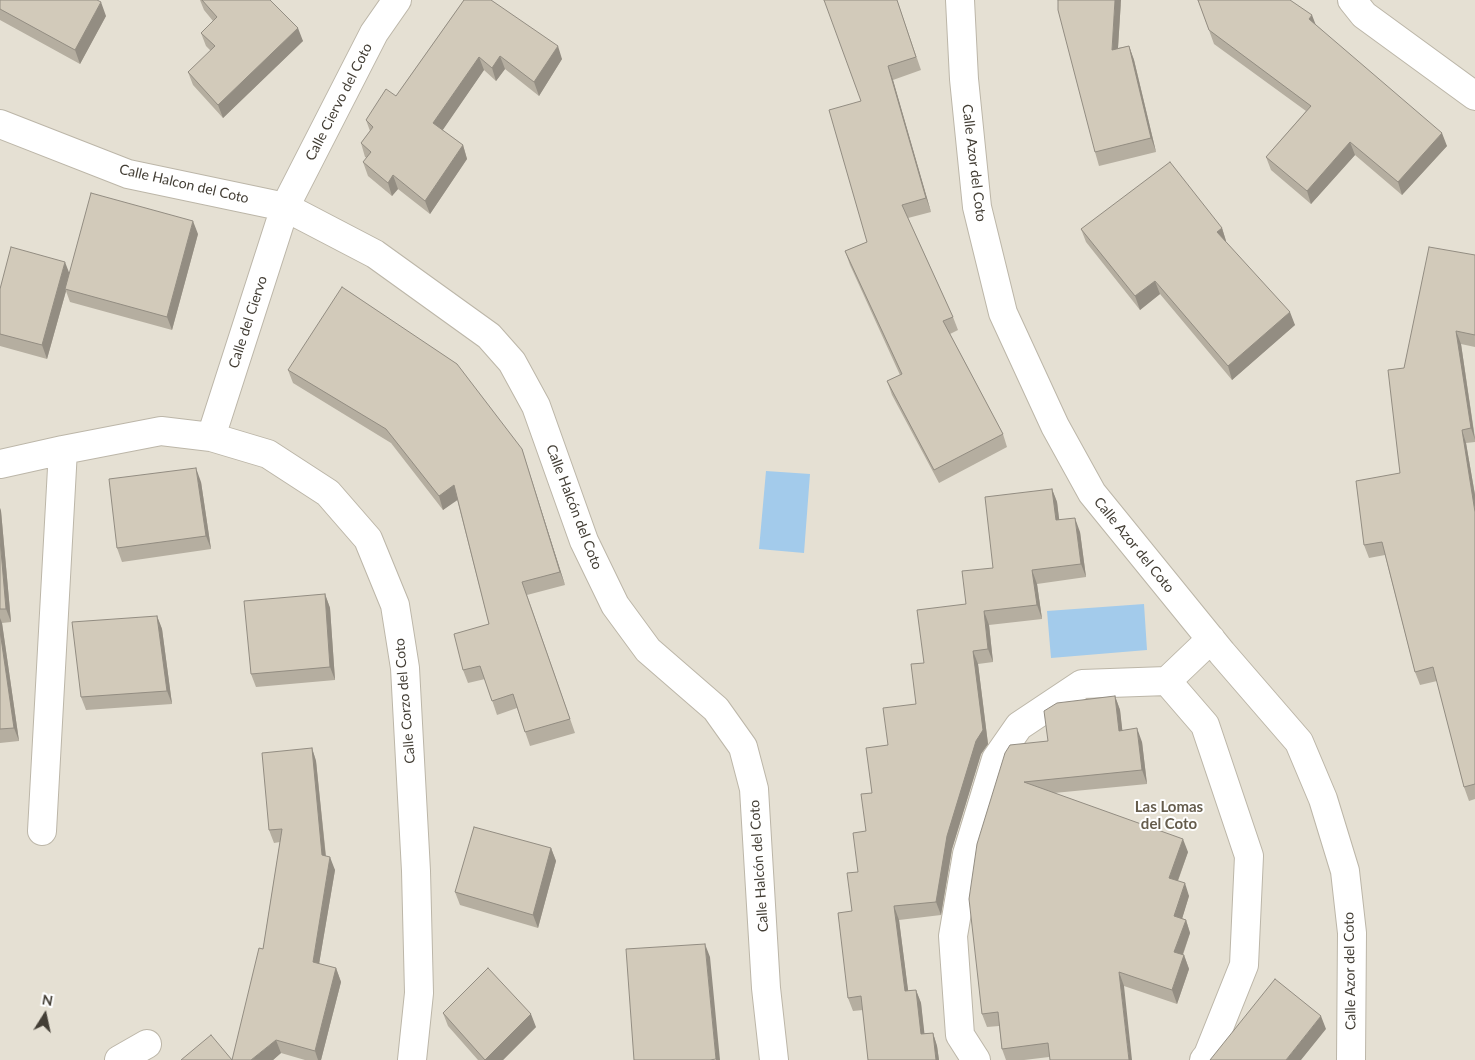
<!DOCTYPE html>
<meta charset="utf-8">
<style>
body{margin:0}
#map{position:relative;width:1475px;height:1060px;overflow:hidden;background:#f1eee4;font-family:Lato,sans-serif}
canvas{display:block}
.north{position:absolute;left:20px;top:990px;width:50px;height:50px;-webkit-text-stroke:4px #fff;paint-order:stroke;rotate:10deg;font-size:14px;font-weight:700;line-height:20px;text-align:center;color:#433e35}
.north::after{content:'';display:block;margin:auto;width:18px;height:22px;background:#433e35;clip-path:polygon(50% 0,100% 100%,50% 72%,0 100%)}
</style>
<div id="map">
<canvas width="1475" height="1060"></canvas>
<div class="north">N</div>
</div>
<script>
const ctx = document.querySelector('canvas').getContext('2d');
ctx.lineJoin = 'round';
function fillPath(path, color) {
  ctx.fillStyle = color;
  ctx.fill(path, 'evenodd');
}
function shape(rows) {
  const path = new Path2D();
  for (const r of rows) {
    path.moveTo(r[0], r[1]);
    for (let i = 2; i < r.length; i += 2) path.lineTo(r[i], r[i + 1]);
  }
  return path;
}
function trace(path, color, width, dash) {
  ctx.strokeStyle = color;
  ctx.lineWidth = width;
  ctx.lineCap = dash ? 'butt' : 'round';
  ctx.setLineDash(dash || []);
  ctx.stroke(path);
}
function label(font, color, halo, rows, align = 'center') {
  ctx.font = font + ' Lato,sans-serif';
  ctx.lineWidth = 4;
  ctx.setLineDash([]);
  ctx.textBaseline = 'middle';
  ctx.strokeStyle = halo;
  ctx.fillStyle = color;
  for (const [text, x, y, turn = 0] of rows) {
    ctx.save();
    ctx.translate(x, y);
    ctx.rotate((+turn || 0) * Math.PI / 180);
    ctx.textAlign = isNaN(turn) ? turn : align;
    if (halo) ctx.strokeText(text, 0, 0);
    ctx.fillText(text, 0, 0);
    ctx.restore();
  }
}
fillPath(shape([
 [0,0,1475,0,1475,1060,0,1060]
]), '#e5e0d3');
fillPath(shape([
 [766,471,810,474,804,553,759,549],
 [1144,604,1147,650,1051,658,1047,611]
]), '#a3cbeb');
const minor = shape([
 [960,0,964,79,977,207,1003,313,1055,426,1092,493,1222,653,1299,742,1323,799,1345,871,1352,933,1351,1060],
 [1352,0,1364,15,1475,96],
 [0,124,128,174,285,207,375,254,489,336,512,362,536,406,584,541,615,605,648,650,716,709,743,747,754,789,766,988,774,1060],
 [211,437,285,207,374,33,397,0],
 [0,464,63,450,161,431,211,437,268,454,328,493,368,539,395,605,405,668,416,871,419,993,412,1060],
 [1167,681,1205,725,1249,856,1244,965,1208,1055,1204,1060],
 [42,831,63,450],
 [119,1060,147,1044],
 [976,1060,960,1035,953,936,967,854,996,759,1019,726,1082,684,1167,681,1211,639]
]);
trace(minor, '#bcb6a8', 30);
trace(minor, '#fff', 28);
fillPath(shape([
 [0,0,106,16,80,64,0,20],
 [200,0,270,0,303,41,223,118,193,85,188,72,211,51,206,46,201,33,213,21,204,10],
 [464,0,562,59,539,96,505,69,496,81,484,70,442,130,463,145,467,159,430,214,398,189,392,196,368,176,363,162,367,158,365,157,361,143,370,131,366,120,396,96],
 [897,0,921,70,893,80,931,212,908,218,953,317,958,330,950,334,1003,434,1007,447,939,483,892,395,887,381,900,375,850,265,845,251,867,242,861,101],
 [1121,0,1118,48,1129,46,1134,60,1156,152,1099,166,1095,152],
 [1198,0,1315,24,1447,146,1402,195,1355,155,1311,204,1271,170,1266,157,1306,111,1214,44],
 [1222,228,1226,241,1226,242,1295,325,1232,380,1160,294,1140,310,1086,242,1081,229],
 [198,234,172,330,70,302,66,291,47,359,0,346,0,289,69,273],
 [1475,255,1475,347,1461,344,1475,438,1475,442,1466,443,1475,495,1475,799,1469,801,1464,787,1437,681,1420,685,1415,672,1385,555,1369,558,1364,545,1400,473,1404,368],
 [288,370,522,449,565,585,527,595,575,733,530,746,517,708,497,715,485,679,468,683,463,670,489,624,457,499,443,510,391,443,293,383],
 [201,482,211,549,122,562,117,548],
 [1052,489,1057,502,1059,520,1080,532,1086,577,1037,584,1042,619,989,625,993,662,978,664,988,744,981,754,952,849,941,915,899,920,908,991,916,990,921,1003,924,1033,933,1033,937,1046,939,1060,868,1060,863,1010,853,1011,848,998,852,911,858,872,866,831,872,793,888,745,916,704,924,663,993,568],
 [0,508,1,511,11,622,2,623,19,741,0,743],
 [325,594,330,608,335,680,256,687,251,674],
 [157,616,162,629,172,704,86,710,81,697],
 [1115,696,1120,710,1122,730,1142,742,1147,784,1054,793,1188,852,1178,881,1189,896,1182,918,1186,920,1190,933,1183,955,1184,955,1189,969,1177,1004,1124,986,1049,1057,1024,1060,1006,1060,1002,1049,999,1026,987,1027,982,1014,977,844,1048,741],
 [312,748,316,761,326,856,335,870,319,964,336,968,341,982,321,1060,305,1060,281,1053,273,1060,263,949,280,842,274,843,269,830],
 [551,848,556,861,538,928,460,905,455,892],
 [443,1013,536,1027,503,1060,478,1060,448,1026]
]), '#b5aea0');
fillPath(shape([
 [1115,0,1121,0,1117,63,1112,50],
 [101,2,106,16,80,64,75,50],
 [1312,15,1317,28,1309,19],
 [298,28,303,41,223,118,218,105],
 [558,46,562,59,539,96,534,82],
 [1129,46,1134,60,1156,152,1151,138],
 [500,56,505,69,496,81,492,68],
 [479,57,484,70,438,137,433,123],
 [888,66,893,80,931,212,926,198],
 [1442,133,1447,146,1402,195,1398,182],
 [1350,142,1355,155,1311,204,1307,191],
 [463,145,467,159,430,214,425,201],
 [393,175,398,189,392,196,388,183],
 [193,221,198,234,172,330,167,317],
 [1222,228,1226,241,1221,245,1217,232],
 [65,262,70,275,65,289,66,291,47,359,42,345],
 [1155,281,1160,294,1140,310,1135,296],
 [1290,312,1295,325,1232,380,1228,366],
 [1456,331,1461,344,1475,440,1471,428],
 [1462,430,1466,443,1475,495,1475,512],
 [522,449,526,462,565,585,560,572],
 [196,468,201,482,211,549,206,536],
 [454,485,459,499,443,510,439,496],
 [1052,489,1057,502,1061,534,1056,520],
 [0,508,1,511,11,622,6,609,0,539],
 [1075,518,1080,532,1086,577,1081,564],
 [1032,570,1037,584,1042,619,1037,605],
 [325,594,330,608,335,680,330,667],
 [984,611,989,625,993,662,988,649],
 [157,616,162,629,172,704,167,691],
 [0,618,2,623,19,741,14,728,0,631],
 [973,651,978,664,988,744,981,754,952,849,941,915,936,902],
 [1115,696,1120,710,1124,744,1119,731],
 [1137,728,1142,742,1147,784,1142,770],
 [312,748,316,761,327,869,322,855],
 [1183,839,1188,852,1174,891,1169,878],
 [551,848,556,861,538,928,533,915],
 [330,857,335,870,317,976,313,962],
 [1185,883,1189,896,1179,929,1174,916],
 [894,906,899,920,910,1005,905,991],
 [1186,920,1190,933,1179,965,1174,952],
 [705,944,710,957,720,1060,716,1060,716,1059],
 [1184,955,1189,969,1177,1004,1172,990],
 [336,968,341,982,321,1060,318,1060,315,1051],
 [1119,972,1124,986,1132,1060,1129,1060],
 [916,990,921,1003,926,1047,921,1034],
 [531,1014,536,1027,503,1060,485,1060],
 [1321,1016,1326,1029,1301,1060,1286,1060],
 [933,1033,937,1046,939,1060,936,1060],
 [276,1040,281,1053,273,1060,251,1060]
]), '#938d82');
const building = shape([
 [0,0,97,0,101,2,75,50,0,9,0,0],
 [202,0,270,0,298,28,218,105,188,72,215,46,201,33,217,17,202,0],
 [464,0,491,0,558,46,534,82,500,56,492,68,479,57,433,123,463,145,425,201,393,175,388,183,363,162,371,152,361,143,373,127,366,120,386,89,396,96,464,0],
 [824,0,897,0,916,57,888,66,926,198,902,205,953,317,943,321,1003,434,934,470,887,381,902,374,845,251,867,242,829,110,861,101,824,0],
 [1058,0,1115,0,1112,50,1129,46,1151,138,1095,152,1058,10,1058,0],
 [1198,0,1290,0,1312,15,1309,19,1442,133,1398,182,1350,142,1307,191,1266,157,1311,106,1209,30,1198,0],
 [1170,162,1222,228,1217,232,1290,312,1228,366,1155,281,1135,296,1081,229,1170,162],
 [91,193,193,221,167,317,65,289,91,193],
 [11,247,65,262,42,345,0,334,0,289,11,247],
 [1429,247,1475,255,1475,335,1456,331,1471,428,1462,430,1475,512,1475,784,1464,787,1433,667,1415,672,1382,542,1364,545,1356,481,1400,473,1388,370,1404,368,1429,247],
 [342,287,457,364,522,449,560,572,522,582,570,719,525,732,513,694,492,701,480,666,463,670,454,634,489,624,454,485,439,496,386,429,288,370,342,287],
 [196,468,206,536,117,548,109,479,196,468],
 [1052,489,1056,520,1075,518,1081,564,1032,570,1037,605,984,611,988,649,973,651,983,730,976,741,947,836,936,902,894,906,905,991,916,990,921,1034,933,1033,936,1060,868,1060,861,996,848,998,838,913,852,911,847,873,858,872,853,833,866,831,861,794,872,793,866,748,888,745,883,708,916,704,911,664,924,663,917,610,966,604,962,571,993,568,985,497,1052,489],
 [0,539,6,609,0,609,0,539],
 [325,594,330,667,251,674,244,601,325,594],
 [157,616,167,691,81,697,72,622,157,616],
 [0,631,14,728,0,729,0,631],
 [1115,696,1119,731,1137,728,1142,770,1024,782,1183,839,1169,878,1185,883,1174,916,1186,920,1174,952,1184,955,1172,990,1119,972,1129,1060,1050,1060,1048,1043,1002,1049,998,1012,982,1014,969,899,977,844,1005,753,1010,745,1048,741,1044,711,1057,703,1115,696],
 [312,748,322,855,330,857,313,962,336,968,315,1051,276,1040,251,1060,232,1060,259,948,263,949,282,829,269,830,262,753,312,748],
 [474,827,551,848,533,915,455,892,474,827],
 [705,944,716,1059,710,1060,634,1060,626,949,705,944],
 [488,968,531,1014,485,1060,443,1013,488,968],
 [1275,979,1321,1016,1286,1060,1210,1060,1275,979],
 [211,1035,232,1060,181,1060,211,1035]
]);
fillPath(building, '#d2caba');
trace(building, '#938d82', 1);
label('14px', '#433e35', '#fff', [
 ["Calle Ciervo del Coto",339,102,-63],
 ["Calle Azor del Coto",974,163,83],
 ["Calle Halcon del Coto",184,184,13],
 ["Calle del Ciervo",248,322,-72],
 ["Calle Halcón del Coto",574,507,69],
 ["Calle Azor del Coto",1134,545,51],
 ["Calle Corzo del Coto",405,701,-95],
 ["Calle Halcón del Coto",759,866,-94],
 ["Calle Azor del Coto",1350,971,-91]
]);
label('bold 15px', '#655c4c', '#fff', [
 ["Las Lomas",1169,807],
 ["del Coto",1169,824]
]);
</script>
